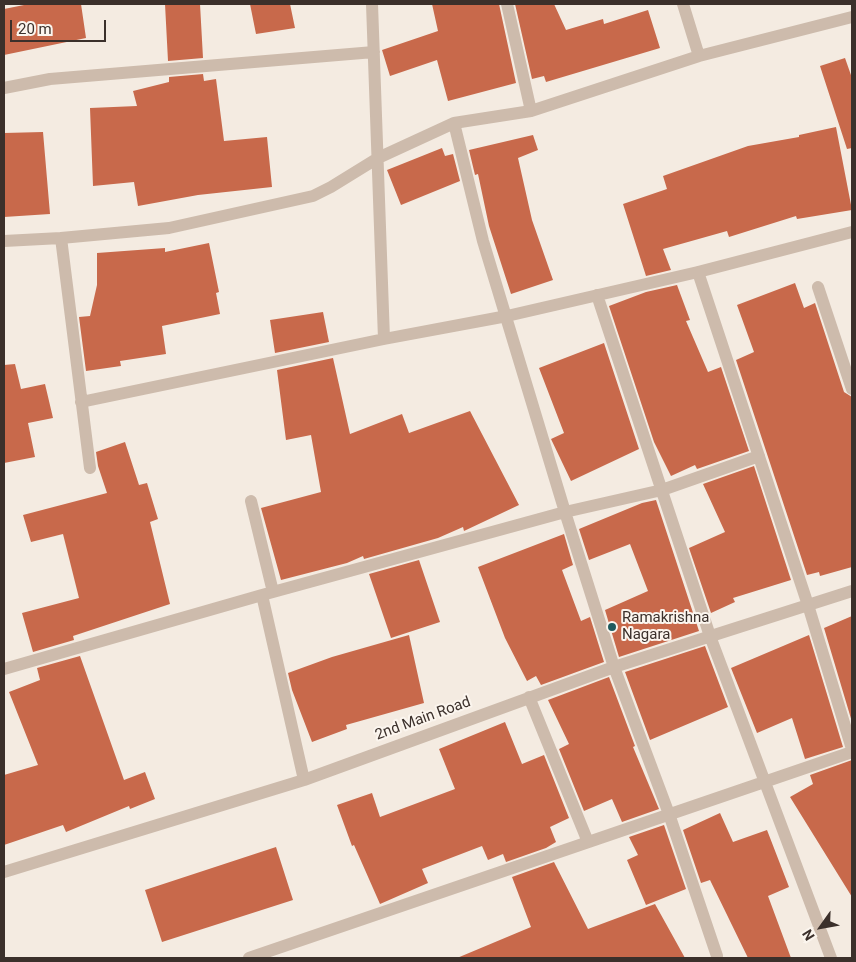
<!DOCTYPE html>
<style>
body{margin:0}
#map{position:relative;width:856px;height:962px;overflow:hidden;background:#f4ebe1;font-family:Roboto,sans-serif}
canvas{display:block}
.frame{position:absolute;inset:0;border:5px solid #3b302b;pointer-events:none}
.north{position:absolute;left:796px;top:902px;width:50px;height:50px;-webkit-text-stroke:4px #fbf5ee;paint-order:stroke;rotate:238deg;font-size:14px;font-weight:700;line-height:20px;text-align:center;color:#3b302b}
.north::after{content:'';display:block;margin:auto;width:18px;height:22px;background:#3b302b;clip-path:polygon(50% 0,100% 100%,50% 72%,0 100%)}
.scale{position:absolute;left:10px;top:20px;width:96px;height:22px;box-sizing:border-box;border:2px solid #3b302b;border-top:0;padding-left:6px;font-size:15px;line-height:18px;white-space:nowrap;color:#3b302b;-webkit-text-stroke:4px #fbf5ee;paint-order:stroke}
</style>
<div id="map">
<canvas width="856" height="962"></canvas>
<div class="frame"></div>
<div class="north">N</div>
<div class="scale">20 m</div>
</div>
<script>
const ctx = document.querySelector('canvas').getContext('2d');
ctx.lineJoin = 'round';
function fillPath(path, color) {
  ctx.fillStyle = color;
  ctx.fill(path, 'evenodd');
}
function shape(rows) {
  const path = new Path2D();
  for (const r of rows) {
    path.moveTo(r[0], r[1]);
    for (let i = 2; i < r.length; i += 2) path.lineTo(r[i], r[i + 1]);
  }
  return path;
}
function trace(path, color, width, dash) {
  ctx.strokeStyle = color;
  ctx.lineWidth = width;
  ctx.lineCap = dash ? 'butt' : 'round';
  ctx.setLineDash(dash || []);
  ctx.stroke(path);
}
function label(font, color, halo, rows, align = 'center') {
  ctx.font = font + ' Roboto,sans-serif';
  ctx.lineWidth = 4;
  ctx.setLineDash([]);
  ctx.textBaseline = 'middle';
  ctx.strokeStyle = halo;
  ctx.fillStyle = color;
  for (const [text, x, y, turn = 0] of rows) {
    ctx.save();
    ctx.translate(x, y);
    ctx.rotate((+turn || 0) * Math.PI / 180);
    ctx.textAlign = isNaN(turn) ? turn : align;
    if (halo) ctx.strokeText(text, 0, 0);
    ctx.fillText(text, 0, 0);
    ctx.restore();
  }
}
fillPath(shape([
 [29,4,81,4,86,38,4,55,4,9],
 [165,4,200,4,203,58,168,61],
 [250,4,290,4,295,28,256,34],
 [432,4,499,4,516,83,448,101,437,60,390,76,382,50,438,31],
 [515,4,554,4,566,30,603,19,604,24,648,10,660,48,546,82,544,76,532,79],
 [845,58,852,78,852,148,847,149,820,66],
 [203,74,204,81,216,79,224,141,267,137,272,187,198,195,138,206,134,182,93,186,90,108,137,106,133,91,169,82,169,77],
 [836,127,852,210,797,219,796,216,729,237,727,231,663,249,671,270,646,276,623,204,667,189,663,176,748,146,799,137,799,135],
 [43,132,50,214,4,217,4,133],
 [533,135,538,150,518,158,532,220,553,280,511,294,489,226,478,174,475,175,469,150],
 [442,148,445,156,453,154,460,181,401,205,387,170],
 [209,243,219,292,216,293,220,314,162,326,166,354,120,361,121,366,86,371,79,317,90,316,97,285,97,253,165,248,165,252],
 [795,283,804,308,815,303,844,392,852,397,852,567,820,576,819,572,807,575,736,360,754,352,737,305],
 [677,285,690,320,686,321,708,372,721,367,749,451,697,469,695,465,671,476,654,442,609,306,646,292],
 [323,312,329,342,275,353,270,320],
 [604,343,639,449,571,481,551,439,564,433,539,368],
 [333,358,350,434,402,414,409,433,470,411,519,505,464,531,463,527,438,538,364,559,363,556,347,563,281,580,261,508,321,492,311,435,286,440,277,370],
 [15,364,21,389,45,384,53,418,28,423,35,457,4,463,4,365],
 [125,442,139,485,147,483,158,519,150,522,170,604,73,636,74,640,33,652,22,613,79,598,63,534,31,542,23,515,107,493,98,466,96,452],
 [754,466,791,580,733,598,735,602,711,613,689,548,725,532,703,484],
 [656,500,699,631,619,657,605,610,648,591,630,544,589,560,579,529,642,503],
 [564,534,573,565,562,570,581,621,590,617,604,662,541,685,536,676,527,681,505,638,478,567],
 [419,560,440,622,391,638,369,574],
 [852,616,852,722,824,628],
 [409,635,424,703,346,725,347,729,312,742,292,690,288,673,332,657],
 [809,635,843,747,805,759,792,718,757,733,731,668],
 [705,646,728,707,650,740,625,672],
 [80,656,124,780,145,772,155,799,130,809,129,806,66,832,63,825,4,845,4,775,38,765,9,692,40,680,37,668],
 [609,677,635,746,633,747,659,809,622,822,612,799,584,811,559,749,569,744,548,700],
 [505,722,522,764,544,755,569,818,550,827,556,842,546,848,506,862,503,854,488,860,482,846,422,869,428,883,380,904,354,845,352,846,337,805,372,793,380,817,455,789,439,749],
 [852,760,852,897,790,797,813,784,810,775],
 [720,813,733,842,767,830,789,887,768,896,791,958,748,958,710,880,701,883,683,830],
 [664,825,686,889,646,905,627,860,638,855,629,837],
 [276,847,293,900,162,942,145,890],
 [554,862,588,929,655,904,685,958,457,958,531,927,512,877]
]), '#c8694b');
trace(shape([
 [372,4,384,339],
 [507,4,531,111],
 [683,4,699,56],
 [4,88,50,79,374,52],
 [454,123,483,241,565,512,614,667,669,814,717,956],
 [61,238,90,468],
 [4,241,61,238,169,228,313,196,331,187,378,158,454,123,531,111,699,56,852,17],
 [698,272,808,605,852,749],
 [818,287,852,389],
 [597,295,710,636,831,958],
 [81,402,384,339,507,316,698,272,852,232],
 [251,501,273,592],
 [262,595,565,512,662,490,759,456],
 [4,669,262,595,304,780],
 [529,697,588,842],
 [4,872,304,780,614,667,852,591],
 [249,958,852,752]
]), '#cdbbac', 12);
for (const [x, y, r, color] of [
 [612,627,5,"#1f5a5e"]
]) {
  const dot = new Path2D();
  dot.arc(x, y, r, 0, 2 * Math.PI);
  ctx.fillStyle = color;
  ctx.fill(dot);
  trace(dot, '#fbf5ee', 2);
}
label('15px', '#3b302b', '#fbf5ee', [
 ["Ramakrishna",622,618],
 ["Nagara",622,635]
], 'left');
label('15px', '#3b302b', '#fbf5ee', [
 ["2nd Main Road",423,719,-20]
]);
</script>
